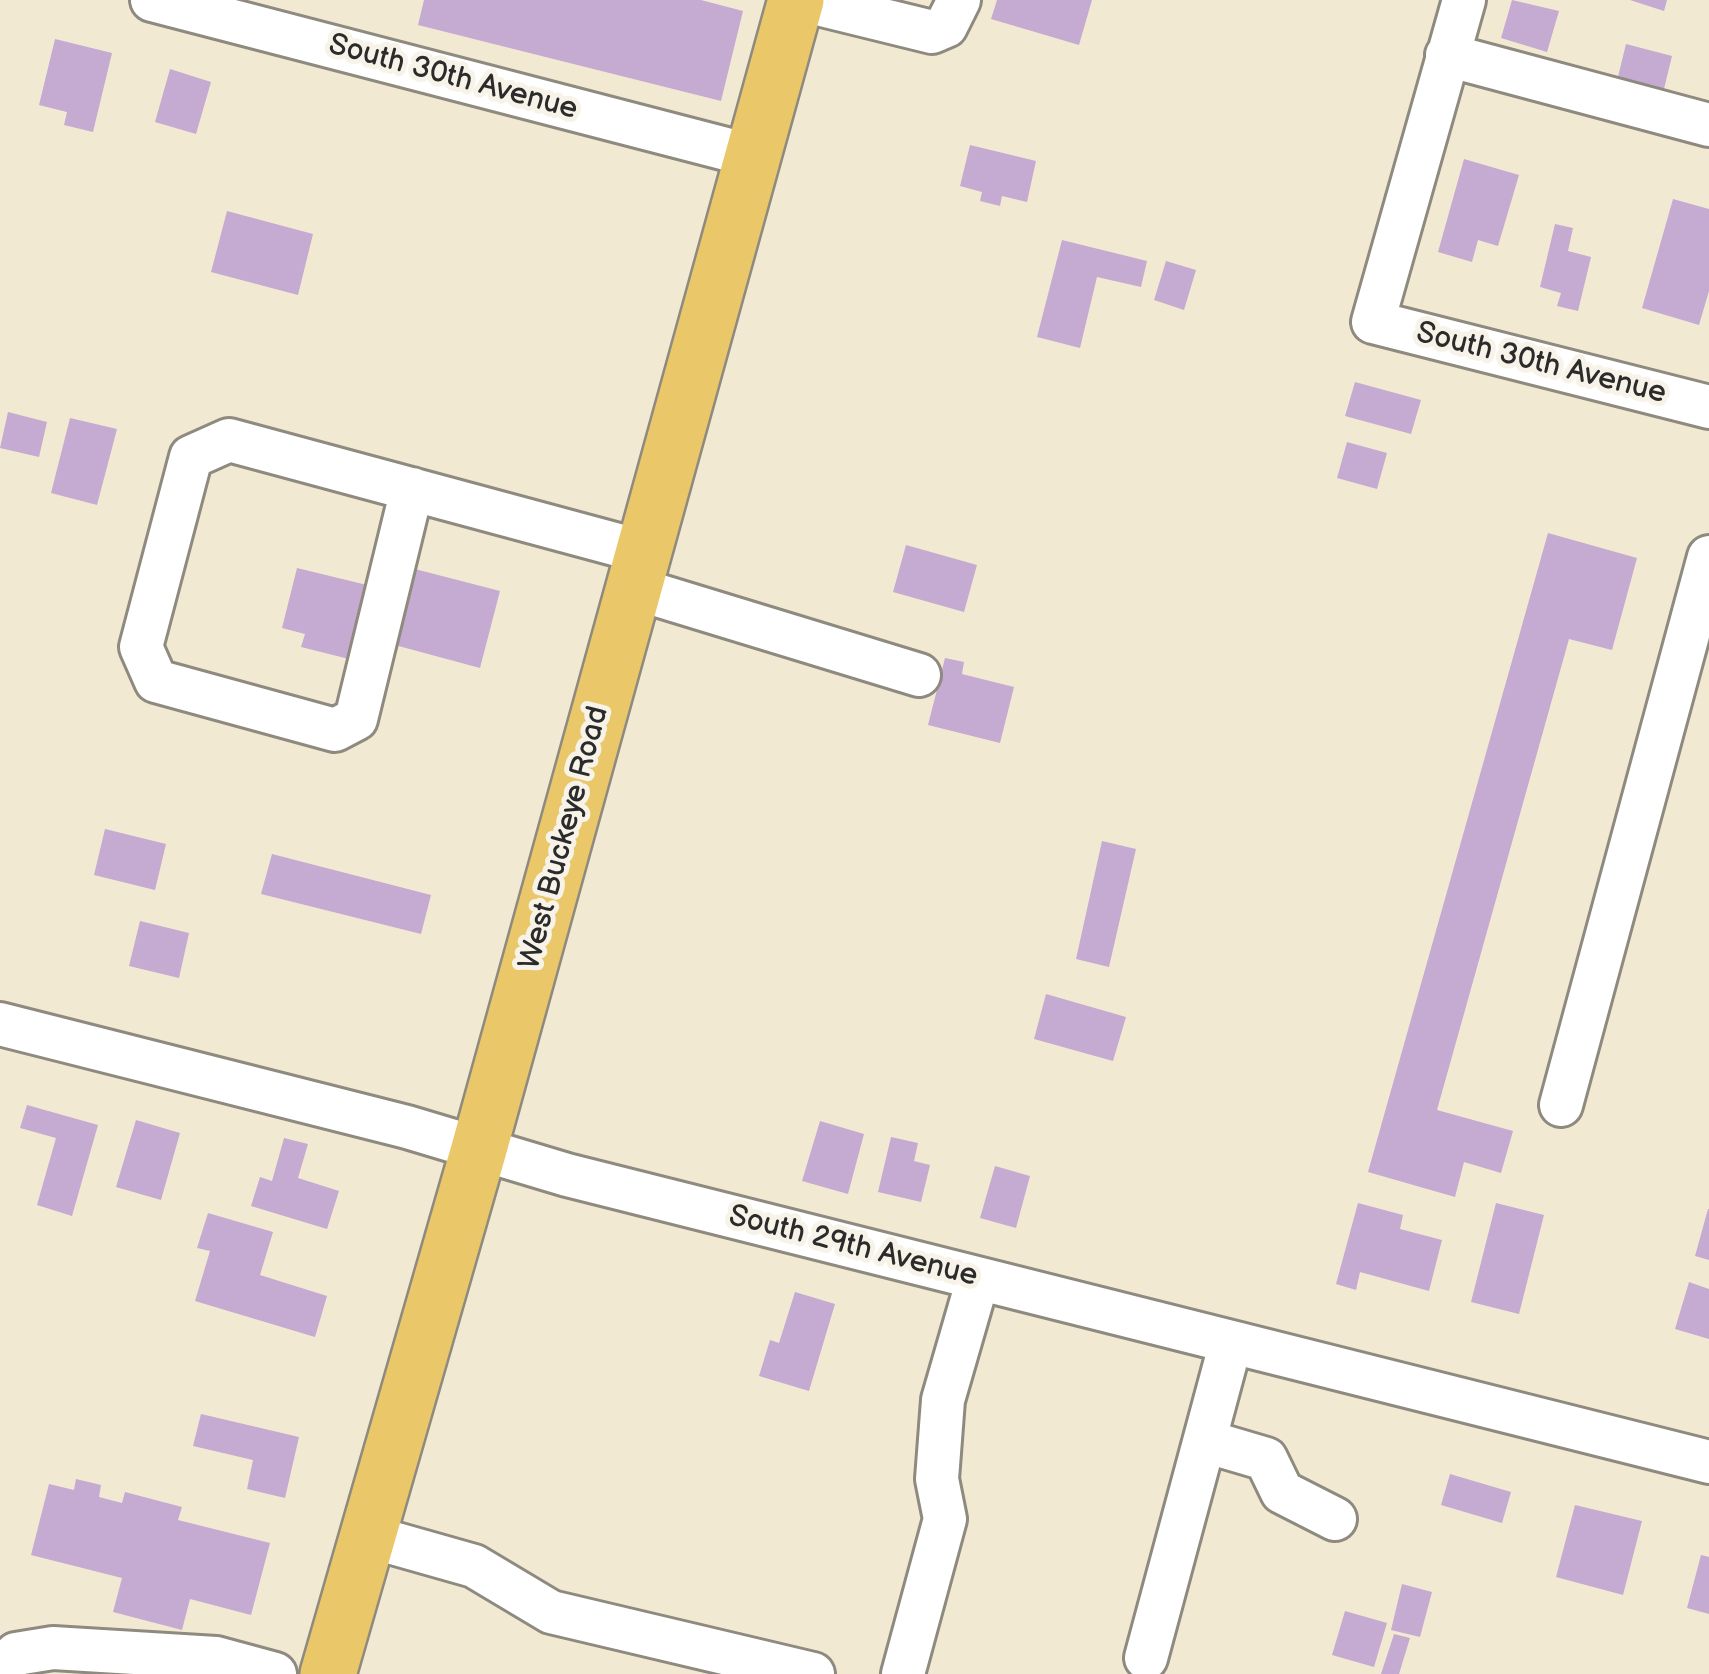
<!DOCTYPE html>
<style>
body{margin:0}
canvas{display:block;background:#f2e9d3}
</style>
<canvas width="1709" height="1674"></canvas>
<script>
const ctx = document.querySelector('canvas').getContext('2d');
ctx.lineJoin = 'round';
function fillPath(path, color) {
  ctx.fillStyle = color;
  ctx.fill(path, 'evenodd');
}
function shape(rows) {
  const path = new Path2D();
  for (const r of rows) {
    path.moveTo(r[0], r[1]);
    for (let i = 2; i < r.length; i += 2) path.lineTo(r[i], r[i + 1]);
  }
  return path;
}
function trace(path, color, width, dash) {
  ctx.strokeStyle = color;
  ctx.lineWidth = width;
  ctx.lineCap = dash ? 'butt' : 'round';
  ctx.setLineDash(dash || []);
  ctx.stroke(path);
}
function label(font, color, halo, rows, align = 'center') {
  ctx.font = font + ' "Balsamiq Sans",sans-serif';
  ctx.lineWidth = 10;
  ctx.setLineDash([]);
  ctx.textBaseline = 'middle';
  ctx.strokeStyle = halo;
  ctx.fillStyle = color;
  for (const [text, x, y, turn = 0] of rows) {
    ctx.save();
    ctx.translate(x, y);
    ctx.rotate((+turn || 0) * Math.PI / 180);
    ctx.textAlign = isNaN(turn) ? turn : align;
    if (halo) ctx.strokeText(text, 0, 0);
    ctx.fillText(text, 0, 0);
    ctx.restore();
  }
}
fillPath(shape([
 [424,0,701,0,743,11,721,101,418,25],
 [997,0,1092,0,1079,45,991,19],
 [1512,0,1559,11,1547,52,1501,38],
 [1630,0,1667,0,1664,11],
 [55,39,112,53,93,132,64,125,67,112,39,105],
 [1626,44,1672,56,1662,97,1616,85],
 [170,69,211,82,196,134,155,122],
 [970,145,1036,161,1027,202,1002,196,1000,206,980,201,982,192,960,186],
 [1464,159,1519,175,1498,246,1478,240,1472,262,1438,252],
 [1673,199,1709,209,1709,291,1699,325,1642,308],
 [227,211,313,234,298,295,211,272],
 [1555,224,1573,228,1568,251,1591,257,1578,311,1557,306,1561,293,1540,287],
 [1062,240,1147,261,1141,287,1097,277,1080,348,1037,337],
 [1166,261,1196,270,1184,310,1154,300],
 [1355,382,1421,400,1411,434,1345,416],
 [8,412,47,422,39,457,0,448],
 [70,418,117,429,97,505,51,493],
 [1347,442,1387,453,1377,489,1337,478],
 [1548,533,1637,558,1612,650,1569,639,1437,1110,1513,1131,1501,1173,1464,1162,1455,1197,1368,1172],
 [906,545,977,565,964,612,893,592],
 [297,568,367,585,349,659,301,647,305,634,282,628],
 [411,568,500,591,480,668,391,644],
 [945,658,964,662,962,674,1014,687,1000,743,928,725],
 [105,829,166,844,155,890,94,875],
 [1102,841,1136,849,1109,967,1076,959],
 [272,854,431,895,421,934,261,894],
 [140,921,189,933,179,978,129,966],
 [1046,994,1126,1017,1113,1061,1034,1039],
 [27,1105,98,1125,72,1216,37,1205,56,1138,20,1128],
 [136,1120,180,1133,161,1200,116,1187],
 [820,1121,864,1134,848,1194,802,1181],
 [891,1137,918,1143,914,1161,930,1165,921,1202,878,1192],
 [284,1138,308,1144,298,1178,339,1191,327,1229,251,1206,260,1177,272,1181],
 [995,1166,1030,1176,1016,1228,980,1218],
 [1358,1203,1403,1215,1400,1229,1442,1240,1429,1291,1360,1272,1356,1290,1336,1284],
 [1496,1203,1544,1215,1519,1314,1471,1302],
 [1708,1209,1709,1209,1709,1260,1695,1256],
 [208,1213,273,1232,260,1275,327,1296,315,1337,195,1301,210,1251,197,1248],
 [1689,1282,1709,1289,1709,1339,1675,1329],
 [795,1292,835,1304,809,1391,759,1376,770,1340,779,1343],
 [201,1414,299,1437,285,1498,247,1489,253,1460,193,1446],
 [1450,1474,1511,1492,1502,1523,1441,1505],
 [76,1479,101,1485,99,1497,122,1503,125,1492,182,1507,178,1520,270,1543,251,1615,190,1599,182,1630,113,1612,122,1578,31,1555,49,1484,74,1490],
 [1575,1505,1642,1521,1623,1595,1556,1577],
 [1701,1555,1709,1557,1709,1614,1687,1608],
 [1402,1584,1432,1592,1420,1637,1391,1630],
 [1345,1611,1387,1623,1374,1667,1332,1655],
 [1394,1634,1410,1638,1399,1674,1381,1674]
]), '#c5aad1');
const minor = shape([
 [152,0,753,156],
 [802,0,932,32,946,26,959,0],
 [1464,0,1373,322,1709,407],
 [1447,55,1709,125],
 [412,489,356,719,335,730,156,681,141,647,191,457,229,440,644,552],
 [634,588,919,675],
 [0,1024,407,1127,567,1175,1709,1462],
 [1561,1105,1709,557],
 [1205,1441,1266,1459,1282,1492,1335,1519],
 [368,1536,474,1566,551,1612,813,1674],
 [1146,1658,1231,1342],
 [0,1670,16,1654,53,1648,216,1658,275,1674],
 [903,1674,945,1519,937,1479,943,1400,978,1279]
]);
const major = shape([
 [328,1674,479,1149,796,0]
]);
trace(minor, '#8e8a7f', 48);
trace(major, '#8e8a7f', 60);
trace(minor, '#fff', 42);
trace(major, '#eac769', 55);
label('30px', '#2b2b2b', '#f7f3e8', [
 ["South 30th Avenue",453,78,15],
 ["South 30th Avenue",1541,364,14],
 ["West Buckeye Road",565,838,-75],
 ["South 29th Avenue",853,1247,14]
]);
</script>
